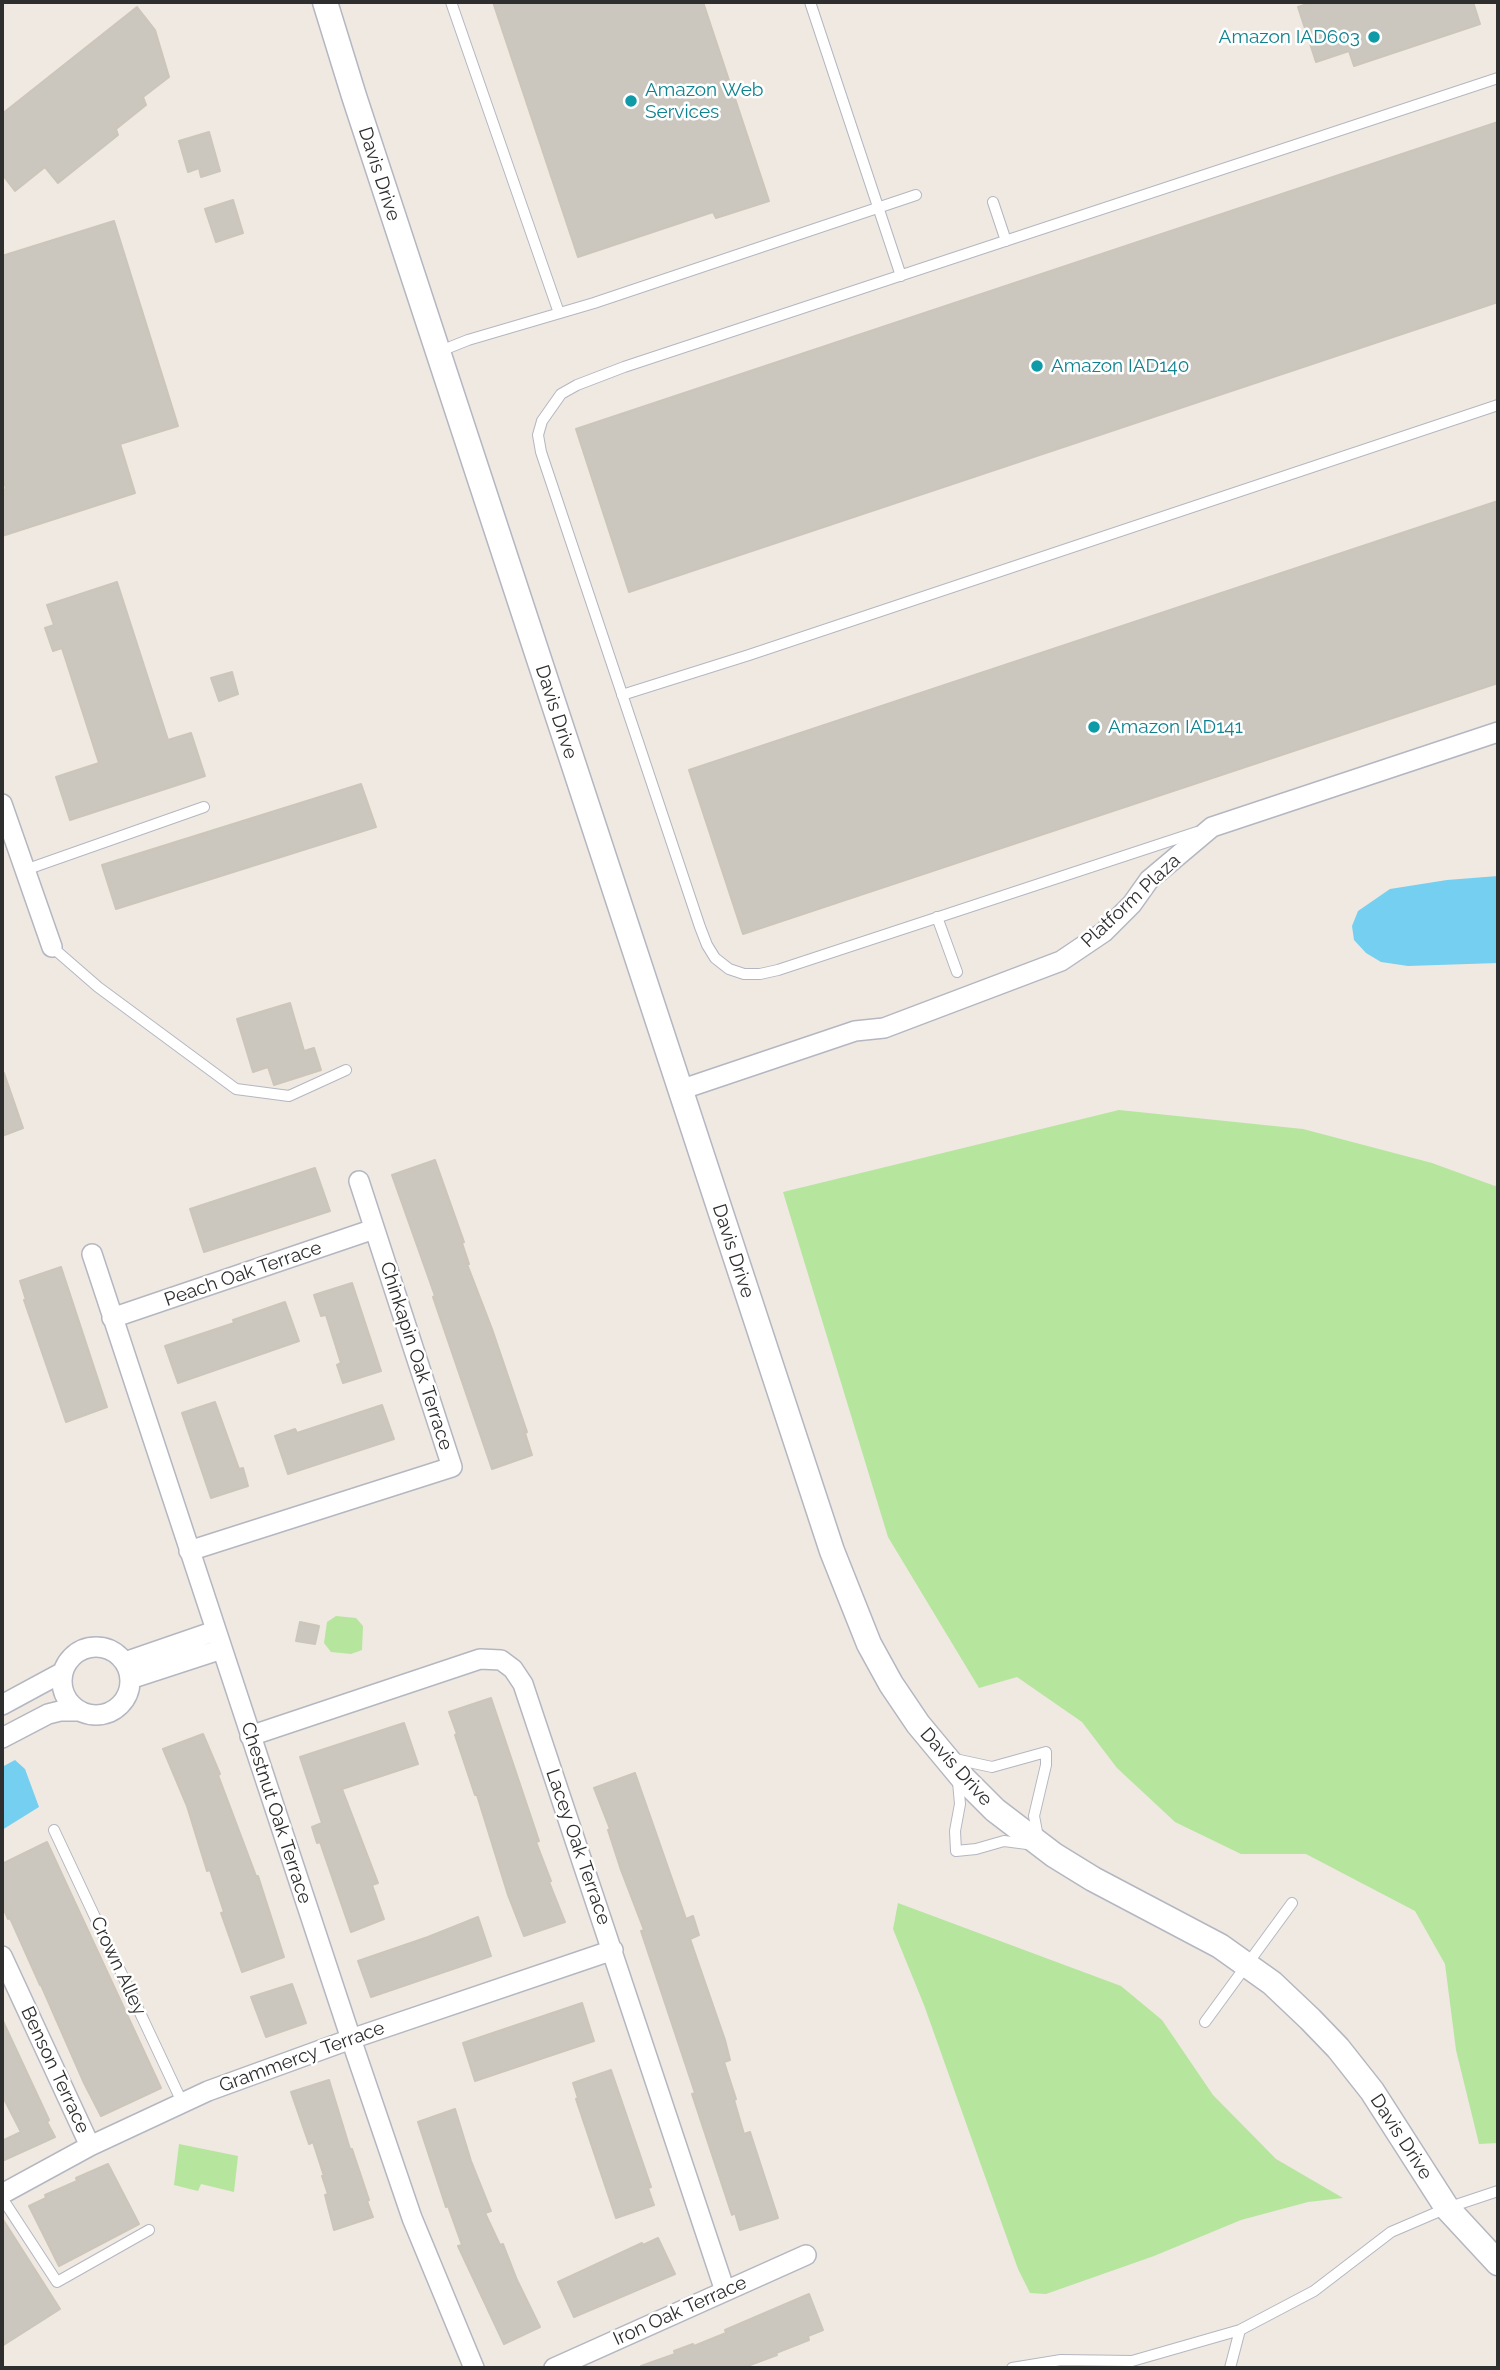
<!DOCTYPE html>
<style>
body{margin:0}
#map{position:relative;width:1500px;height:2370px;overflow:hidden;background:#efe9e1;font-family:Raleway,sans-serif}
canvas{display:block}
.frame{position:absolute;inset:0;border:4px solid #2e2e2e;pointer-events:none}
</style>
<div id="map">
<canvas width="1500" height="2370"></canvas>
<div class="frame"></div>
</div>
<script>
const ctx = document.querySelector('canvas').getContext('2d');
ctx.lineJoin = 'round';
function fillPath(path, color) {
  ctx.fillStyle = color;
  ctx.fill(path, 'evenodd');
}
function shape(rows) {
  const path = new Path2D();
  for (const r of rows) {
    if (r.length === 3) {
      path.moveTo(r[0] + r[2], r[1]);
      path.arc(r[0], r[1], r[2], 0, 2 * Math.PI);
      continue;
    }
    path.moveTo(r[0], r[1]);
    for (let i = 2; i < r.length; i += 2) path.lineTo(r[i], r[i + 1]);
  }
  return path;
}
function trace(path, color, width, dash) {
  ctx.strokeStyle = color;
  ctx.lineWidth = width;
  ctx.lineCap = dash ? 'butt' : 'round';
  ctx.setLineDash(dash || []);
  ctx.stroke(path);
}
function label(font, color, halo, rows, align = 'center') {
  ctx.font = font + ' Raleway,sans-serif';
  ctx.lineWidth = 5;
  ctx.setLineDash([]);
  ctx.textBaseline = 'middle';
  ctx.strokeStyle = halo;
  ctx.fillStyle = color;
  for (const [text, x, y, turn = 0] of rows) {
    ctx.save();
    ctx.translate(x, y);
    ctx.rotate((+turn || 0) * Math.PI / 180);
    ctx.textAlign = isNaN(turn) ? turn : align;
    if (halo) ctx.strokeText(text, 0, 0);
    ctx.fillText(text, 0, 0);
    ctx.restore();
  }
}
fillPath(shape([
 [1119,1110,1303,1129,1432,1163,1495,1186,1498,1184,1498,2143,1479,2144,1456,2050,1445,1964,1415,1911,1306,1854,1241,1854,1175,1822,1117,1768,1082,1722,1017,1677,979,1688,888,1537,783,1192],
 [336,1616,356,1618,363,1626,362,1650,351,1654,331,1652,324,1643,327,1622],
 [898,1903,1121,1986,1162,2020,1213,2095,1276,2159,1343,2198,1308,2202,1241,2220,1154,2256,1046,2294,1030,2293,1018,2269,924,2005,893,1929],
 [179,2144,238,2156,234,2192,201,2184,198,2191,174,2185]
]), '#b6e59e');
fillPath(shape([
 [1498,876,1498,963,1408,966,1381,962,1366,953,1354,940,1352,926,1358,911,1390,889,1447,880],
 [15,1760,25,1769,39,1807,2,1830,2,1767]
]), '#75cff0');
const building = shape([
 [493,2,703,2,769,201,716,218,713,212,578,257,493,2],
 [1313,2,1473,2,1480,24,1354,66,1349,51,1316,62,1298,7,1313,2],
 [137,7,155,30,169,77,143,97,146,105,116,129,118,135,58,183,45,167,15,191,2,174,2,114,137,7],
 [1498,122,1498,302,629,592,576,429,1498,122],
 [209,132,220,171,201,177,199,168,188,172,179,141,209,132],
 [233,200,243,233,216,242,205,209,233,200],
 [114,221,178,426,120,444,135,493,2,536,2,490,6,489,2,475,2,256,114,221],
 [1498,501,1498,683,743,934,689,770,1498,501],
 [117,582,168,740,191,733,205,776,70,820,56,777,99,763,62,648,53,651,45,628,54,625,47,605,117,582],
 [232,672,238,694,219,701,211,678,232,672],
 [361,784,376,827,116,909,102,865,361,784],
 [290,1003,304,1051,314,1048,321,1070,274,1085,268,1067,253,1072,237,1019,290,1003],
 [4,1073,23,1128,2,1136,2,1074,4,1073],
 [435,1160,464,1242,462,1243,469,1264,467,1264,492,1329,527,1432,525,1433,532,1455,492,1469,433,1297,435,1296,392,1175,435,1160],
 [315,1168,330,1211,204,1252,190,1209,315,1168],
 [61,1267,107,1407,66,1422,24,1300,26,1300,20,1281,61,1267],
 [352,1283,381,1371,343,1383,337,1365,341,1363,326,1315,321,1316,314,1295,352,1283],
 [285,1302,299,1341,178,1383,165,1346,234,1323,233,1320,285,1302],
 [215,1402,239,1469,243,1468,248,1486,211,1498,182,1413,215,1402],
 [382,1405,394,1439,288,1474,275,1436,295,1429,297,1433,382,1405],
 [300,1622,319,1626,315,1644,296,1641,300,1622],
 [491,1698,539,1841,536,1842,551,1881,549,1882,565,1922,524,1936,508,1895,477,1795,475,1795,455,1735,457,1734,449,1712,491,1698],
 [404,1723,418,1764,342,1789,378,1883,372,1885,384,1919,351,1932,320,1842,317,1843,312,1827,322,1823,300,1757,404,1723],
 [203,1734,220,1774,218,1775,256,1876,258,1876,284,1957,242,1972,221,1913,224,1912,210,1870,207,1871,187,1806,163,1749,203,1734],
 [635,1773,686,1919,693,1916,699,1935,690,1939,725,2040,730,2060,724,2062,736,2099,734,2100,744,2134,750,2132,778,2218,740,2230,735,2213,732,2215,692,2094,695,2093,641,1931,644,1930,621,1870,608,1830,610,1829,594,1788,635,1773],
 [47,1842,161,2088,101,2116,84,2083,41,1985,40,1985,10,1918,8,1919,2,1905,2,1864,47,1842],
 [478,1917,491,1956,371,1997,358,1961,428,1937,478,1917],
 [292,1984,306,2023,266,2037,251,1997,292,1984],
 [582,2003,594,2041,475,2081,463,2043,582,2003],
 [2,2019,49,2120,47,2122,55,2137,2,2161,2,2141,21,2132,2,2095,2,2019],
 [611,2070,651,2187,648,2188,654,2205,616,2218,576,2099,578,2098,573,2083,611,2070],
 [329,2080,350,2149,352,2149,369,2200,367,2201,373,2217,334,2230,325,2195,328,2194,322,2176,324,2176,313,2142,309,2144,291,2092,329,2080],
 [455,2109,471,2161,491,2211,485,2213,500,2245,503,2244,517,2280,540,2327,504,2344,458,2246,462,2245,448,2206,446,2207,418,2122,455,2109],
 [108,2164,139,2224,59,2266,29,2206,46,2198,45,2195,77,2181,76,2178,108,2164],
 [2,2218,60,2309,2,2346,2,2218],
 [658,2238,675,2274,574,2317,558,2282,642,2243,643,2245,658,2238],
 [809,2294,823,2330,808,2336,809,2340,776,2353,777,2355,742,2368,641,2368,641,2366,675,2354,674,2351,693,2344,694,2346,726,2333,725,2330,809,2294]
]);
fillPath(building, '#cbc7bf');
trace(building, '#cbc5ba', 2);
const service = shape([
 [451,2,559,313],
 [810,2,901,276],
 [993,202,1006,241],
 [438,352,468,340,594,303,916,195],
 [622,695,749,655,1498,405],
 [1197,832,778,970,760,974,744,974,729,969,715,958,707,945,700,927,541,452,538,435,542,421,561,394,577,385,624,367,1498,78],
 [25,870,204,807],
 [937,917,957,972],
 [52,947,98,987,236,1089,289,1096,346,1070],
 [955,1759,992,1767,1046,1752,1046,1765,1034,1816,1038,1837],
 [958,1782,960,1804,955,1831,956,1851,976,1849,1004,1841,1027,1844],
 [54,1830,182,2102],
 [1205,2022,1292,1903],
 [2,2198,57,2282,149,2230],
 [1012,2368,1061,2360,1132,2361,1240,2330,1314,2291,1391,2232,1447,2208,1498,2191],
 [1230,2368,1240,2330]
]);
const minor = shape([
 [2,804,52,947],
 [680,1090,855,1031,884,1028,1061,961,1104,932,1132,904,1149,880,1212,827,1498,732],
 [92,1254,351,2039,412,2218,474,2368],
 [112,1318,374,1229],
 [189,1551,452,1467,359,1181],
 [96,1681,34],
 [125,1662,215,1631],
 [130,1679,222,1649],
 [2,1705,63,1672],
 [250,1736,480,1659,501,1660,513,1669,523,1684,725,2291],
 [2,1738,48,1714,60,1711,79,1711],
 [2,1956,90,2146],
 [2,2194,90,2146,208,2091,351,2039,613,1950],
 [554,2368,806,2255]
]);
const tertiary = shape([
 [325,2,354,96,832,1551,869,1644,891,1684,918,1724,962,1777,995,1810,1054,1855,1093,1879,1220,1946,1272,1983,1310,2019,1338,2048,1372,2091,1447,2208,1498,2263]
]);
trace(service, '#b4b7c1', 12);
trace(minor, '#b4b7c1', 22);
trace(tertiary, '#b4b7c1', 27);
trace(service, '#fff', 10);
trace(minor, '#fff', 19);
trace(tertiary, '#fff', 24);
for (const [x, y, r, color] of [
 [1374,37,7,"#0f9aa8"],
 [631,101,7,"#0f9aa8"],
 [1037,366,7,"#0f9aa8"],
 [1094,727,7,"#0f9aa8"]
]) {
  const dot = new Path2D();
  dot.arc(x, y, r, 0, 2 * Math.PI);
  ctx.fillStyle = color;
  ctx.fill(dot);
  trace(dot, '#fff', 2.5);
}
label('19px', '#0d838f', '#fff', [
 ["Amazon IAD603",1360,37,"right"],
 ["Amazon Web",645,90],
 ["Services",645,112],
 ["Amazon IAD140",1051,366],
 ["Amazon IAD141",1108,727]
], 'left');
label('19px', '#2e2e2e', '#fff', [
 ["Davis Drive",379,174,72],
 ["Davis Drive",556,712,72],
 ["Platform Plaza",1131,901,-43],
 ["Davis Drive",733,1251,72],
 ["Peach Oak Terrace",243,1274,-19],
 ["Chinkapin Oak Terrace",416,1356,72],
 ["Davis Drive",956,1767,48],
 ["Chestnut Oak Terrace",276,1813,72],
 ["Lacey Oak Terrace",578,1847,71],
 ["Crown Alley",118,1966,65],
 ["Grammercy Terrace",302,2057,-20],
 ["Benson Terrace",55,2070,65],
 ["Davis Drive",1401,2137,57],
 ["Iron Oak Terrace",680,2311,-24]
]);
</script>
